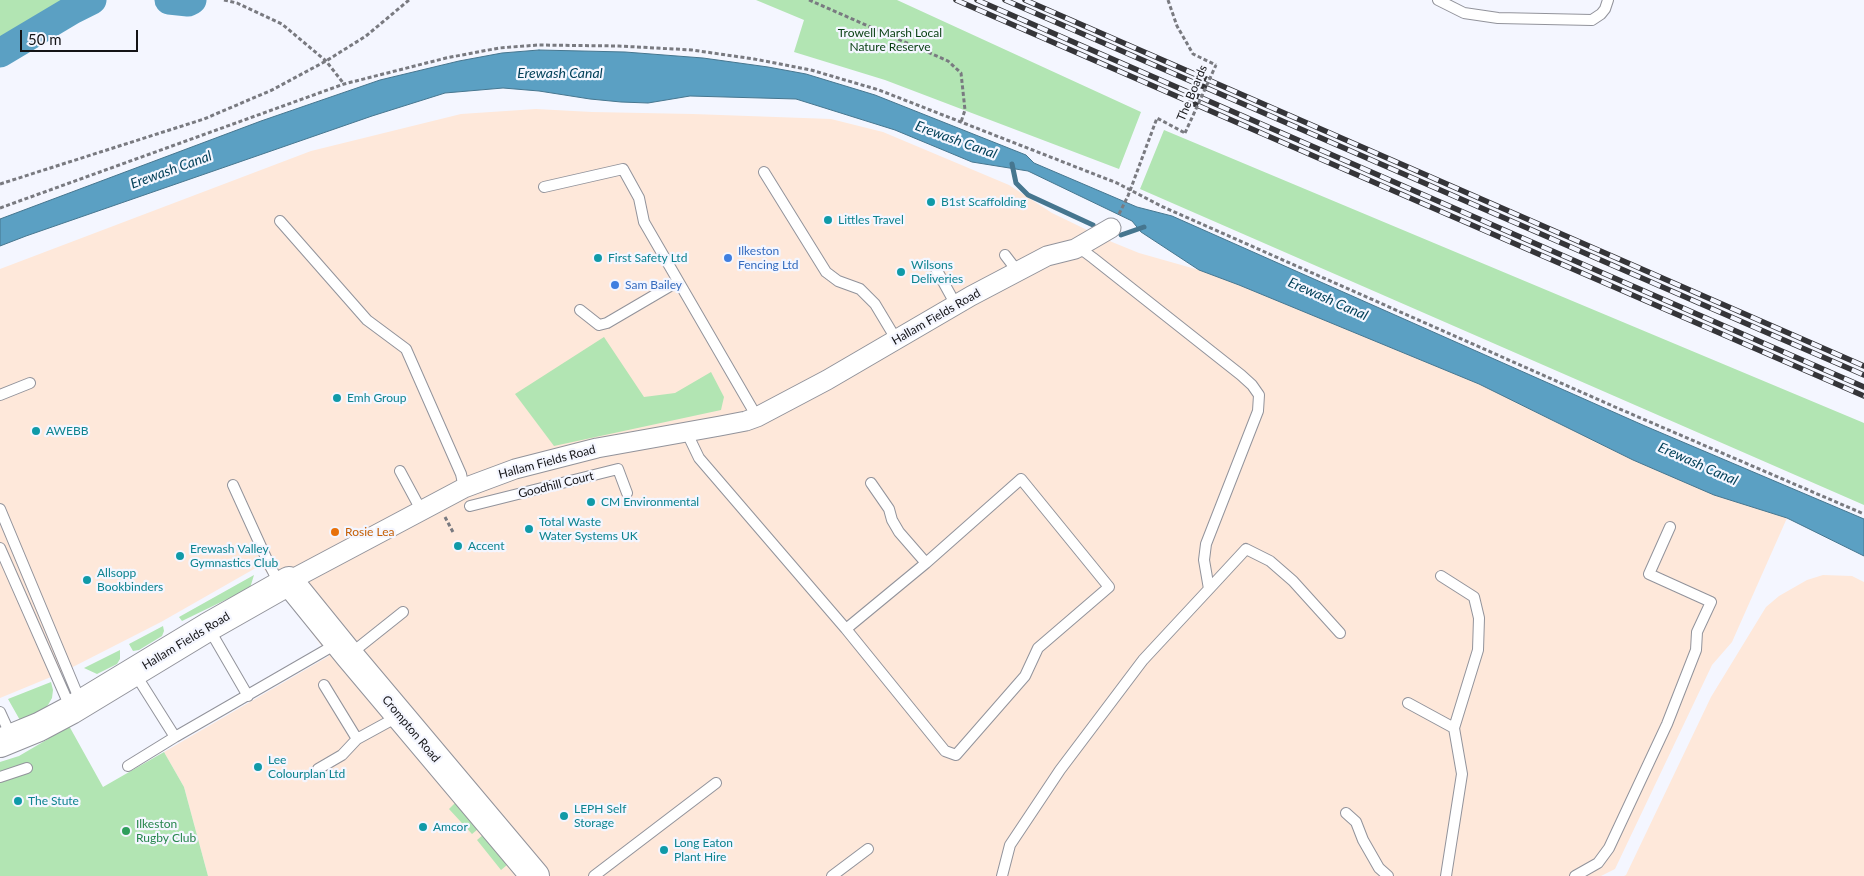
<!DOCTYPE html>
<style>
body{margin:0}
#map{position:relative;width:1864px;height:876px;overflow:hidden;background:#f4f6ff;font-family:Lato,sans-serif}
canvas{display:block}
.scale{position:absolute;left:20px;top:30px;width:118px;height:22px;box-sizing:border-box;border:2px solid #141417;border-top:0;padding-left:6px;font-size:15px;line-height:18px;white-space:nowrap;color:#141417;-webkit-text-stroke:4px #f4f6ff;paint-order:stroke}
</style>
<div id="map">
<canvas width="1864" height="876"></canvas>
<div class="scale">50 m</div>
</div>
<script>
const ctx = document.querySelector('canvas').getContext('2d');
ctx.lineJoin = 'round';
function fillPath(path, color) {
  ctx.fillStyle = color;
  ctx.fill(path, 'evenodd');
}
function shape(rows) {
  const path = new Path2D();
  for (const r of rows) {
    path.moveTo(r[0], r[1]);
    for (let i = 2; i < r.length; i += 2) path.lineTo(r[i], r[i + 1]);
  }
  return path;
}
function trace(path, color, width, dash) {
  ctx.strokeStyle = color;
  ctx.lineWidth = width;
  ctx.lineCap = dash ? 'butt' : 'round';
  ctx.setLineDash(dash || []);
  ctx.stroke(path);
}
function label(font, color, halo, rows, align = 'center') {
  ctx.font = font + ' Lato,sans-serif';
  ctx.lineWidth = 4.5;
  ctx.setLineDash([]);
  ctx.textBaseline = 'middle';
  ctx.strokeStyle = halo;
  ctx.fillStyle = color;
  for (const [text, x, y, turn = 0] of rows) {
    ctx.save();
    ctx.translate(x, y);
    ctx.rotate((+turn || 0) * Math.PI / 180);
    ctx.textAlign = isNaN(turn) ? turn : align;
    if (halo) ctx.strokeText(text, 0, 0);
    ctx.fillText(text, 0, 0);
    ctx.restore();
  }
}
fillPath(shape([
 [536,109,592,112,693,114,831,119,883,132,1009,185,1052,213,1112,242,1139,253,1199,270,1239,285,1479,384,1633,460,1714,494,1787,518,1732,642,1712,665,1615,869,1601,876,208,876,184,787,164,752,329,656,261,565,161,622,63,672,0,698,0,269,311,151,461,114],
 [1823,575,1852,576,1864,582,1864,876,1624,876,1626,875,1711,697,1766,607,1779,596,1807,580]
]), '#fee8da');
fillPath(shape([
 [0,0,74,0,0,46],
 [756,0,897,0,1141,112,1119,169,885,80,794,52,804,20],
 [1164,130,1864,423,1864,505,1140,189],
 [604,337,644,397,675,393,711,372,724,397,721,410,554,446,515,394],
 [254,575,250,588,182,621,179,617],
 [163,626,164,631,162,636,139,650,133,651,129,644],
 [120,650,120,659,117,664,97,674,84,668],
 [51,682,53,690,52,698,48,705,43,711,21,722,8,699],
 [68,724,103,787,164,752,184,787,208,876,0,876,0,762,19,756,48,739],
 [457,801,520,876,516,876,507,865,501,870,477,840,483,835,478,829,472,834,449,809]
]), '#b2e5b3');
const water = shape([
 [539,50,625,52,703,58,768,67,806,74,875,95,1026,155,1034,163,1137,207,1172,216,1645,426,1864,519,1864,556,1787,518,1714,495,1633,460,1479,384,1239,285,1199,270,1141,232,1132,221,1028,171,972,162,895,130,796,99,690,96,648,103,621,102,590,99,539,91,503,88,445,93,372,116,26,236,0,246,0,219,261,121,380,80,459,61,502,53,539,50]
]);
fillPath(water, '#5ba0c3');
trace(water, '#46768f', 1);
trace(shape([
 [1012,164,1016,183,1028,195,1093,225],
 [1121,235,1144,227]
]), '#46768f', 5);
trace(shape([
 [169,0,188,2,192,0],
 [0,53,72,10,92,0]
]), '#5ba0c3', 29);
const lane = shape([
 [1438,0,1464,13,1498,18,1592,20,1601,14,1605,9,1608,0],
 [764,172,826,272,838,281,860,289,875,304,896,339],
 [544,187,623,169,639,198,644,222,757,417],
 [280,221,367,320,406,349,461,474,464,488],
 [1005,255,1018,272],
 [935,267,956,305],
 [580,310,599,325,607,323,677,282],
 [0,395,30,383],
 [686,431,699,458,846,629,945,751,956,755,1025,676,1038,648,1109,587,1021,479,926,563,899,532,892,520,889,509,871,483],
 [400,471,421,510],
 [233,485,268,562,280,585],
 [470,506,618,469,627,493],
 [0,509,81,703],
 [0,548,71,709],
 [1441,576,1474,597,1479,618,1478,650,1454,728],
 [1209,589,1246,549,1270,561,1293,581,1340,633],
 [208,627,248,696],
 [846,629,926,563],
 [349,655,403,612],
 [134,672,175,737],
 [324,685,357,739,399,716],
 [1408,703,1454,728,1462,774,1446,876],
 [0,712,11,736],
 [128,766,175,737,338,643],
 [318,769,342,755,357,739],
 [0,777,27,768],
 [1346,813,1356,822,1363,840,1379,868,1388,876],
 [594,876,716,783],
 [832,876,868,849],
 [1002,876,1010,845,1060,770,1143,660,1209,589,1204,560,1206,544,1258,411,1259,395,1252,385,1241,375,1093,258,1085,252,1075,249],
 [1575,876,1598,863,1609,848,1667,724,1696,650,1697,632,1711,602,1649,574,1670,527]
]);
const street = shape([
 [289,581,464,488,515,469,597,448,720,426,746,421,757,417,827,380,971,296,1047,256,1075,249,1111,228]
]);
const secondary = shape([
 [0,743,39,727,71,710,208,627,289,581,349,655,535,876]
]);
trace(lane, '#92939b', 12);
trace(street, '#92939b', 21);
trace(secondary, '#92939b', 30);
trace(shape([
 [224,0,237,3,282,24,326,61,344,84],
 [809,0,948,61,961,73,965,110,961,122],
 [1168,0,1177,26,1193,54,1216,65],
 [0,184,204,119,272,90,326,61,366,36,409,0],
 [0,208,344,84,446,58,499,48,538,45,619,46,692,50,754,59,811,70,879,90,1117,183,1161,206,1615,407,1864,514],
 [1119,214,1128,196,1157,118,1185,133],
 [445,517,454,534]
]), '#797a80', 3, [4, 2.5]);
trace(lane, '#fff', 10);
trace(street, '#fff', 19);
trace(secondary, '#fff', 28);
const rail = shape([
 [956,0,1864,396],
 [977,0,1864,387],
 [1005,0,1864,375],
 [1025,0,1864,366]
]);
trace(rail, '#353539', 5.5);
trace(rail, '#f4f6ff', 4, [11]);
trace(shape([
 [1185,133,1216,65]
]), '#797a80', 3, [4, 2.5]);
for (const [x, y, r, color] of [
 [931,202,5,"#0f9aa8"],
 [828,220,5,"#0f9aa8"],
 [598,258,5,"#0f9aa8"],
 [728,258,5,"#3f7fe0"],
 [901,272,5,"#0f9aa8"],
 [615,285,5,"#3f7fe0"],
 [337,398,5,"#0f9aa8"],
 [36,431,5,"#0f9aa8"],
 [591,502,5,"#0f9aa8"],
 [529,529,5,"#0f9aa8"],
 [335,532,5,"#e8710a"],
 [458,546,5,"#0f9aa8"],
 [180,556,5,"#0f9aa8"],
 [87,580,5,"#0f9aa8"],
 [258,767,5,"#0f9aa8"],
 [18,801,5,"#0f9aa8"],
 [564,816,5,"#0f9aa8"],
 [423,827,5,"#0f9aa8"],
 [126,831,5,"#2e9e5b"],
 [664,850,5,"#0f9aa8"]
]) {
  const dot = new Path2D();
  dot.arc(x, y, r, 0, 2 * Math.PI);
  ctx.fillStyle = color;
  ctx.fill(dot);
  trace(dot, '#f4f6ff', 2);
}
label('12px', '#063e10', '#f4f6ff', [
 ["Trowell Marsh Local",890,33],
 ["Nature Reserve",890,47]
]);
label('12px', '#141417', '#f4f6ff', [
 ["The Boards",1192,93,-67],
 ["Hallam Fields Road",936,317,-30],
 ["Hallam Fields Road",547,462,-15],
 ["Goodhill Court",556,485,-14],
 ["Hallam Fields Road",186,641,-31],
 ["Crompton Road",411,729,50]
]);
label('12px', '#0d838f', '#f4f6ff', [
 ["B1st Scaffolding",941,202],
 ["Littles Travel",838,220],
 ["First Safety Ltd",608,258],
 ["Wilsons",911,265],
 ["Deliveries",911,279],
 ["Emh Group",347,398],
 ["AWEBB",46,431],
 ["CM Environmental",601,502],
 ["Total Waste",539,522],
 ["Water Systems UK",539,536],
 ["Accent",468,546],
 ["Erewash Valley",190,549],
 ["Gymnastics Club",190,563],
 ["Allsopp",97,573],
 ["Bookbinders",97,587],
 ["Lee",268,760],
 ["Colourplan Ltd",268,774],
 ["The Stute",28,801],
 ["LEPH Self",574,809],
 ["Storage",574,823],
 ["Amcor",433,827],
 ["Long Eaton",674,843],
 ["Plant Hire",674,857]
], 'left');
label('12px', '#366cbe', '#f4f6ff', [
 ["Ilkeston",738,251],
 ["Fencing Ltd",738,265],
 ["Sam Bailey",625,285]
], 'left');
label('12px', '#c56008', '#f4f6ff', [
 ["Rosie Lea",345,532]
], 'left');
label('12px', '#27864d', '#f4f6ff', [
 ["Ilkeston",136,824],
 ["Rugby Club",136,838]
], 'left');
label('italic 14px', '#04425b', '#f4f6ff', [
 ["Erewash Canal",560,73],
 ["Erewash Canal",956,140,20],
 ["Erewash Canal",171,170,-20],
 ["Erewash Canal",1328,299,24],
 ["Erewash Canal",1698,464,24]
]);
</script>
